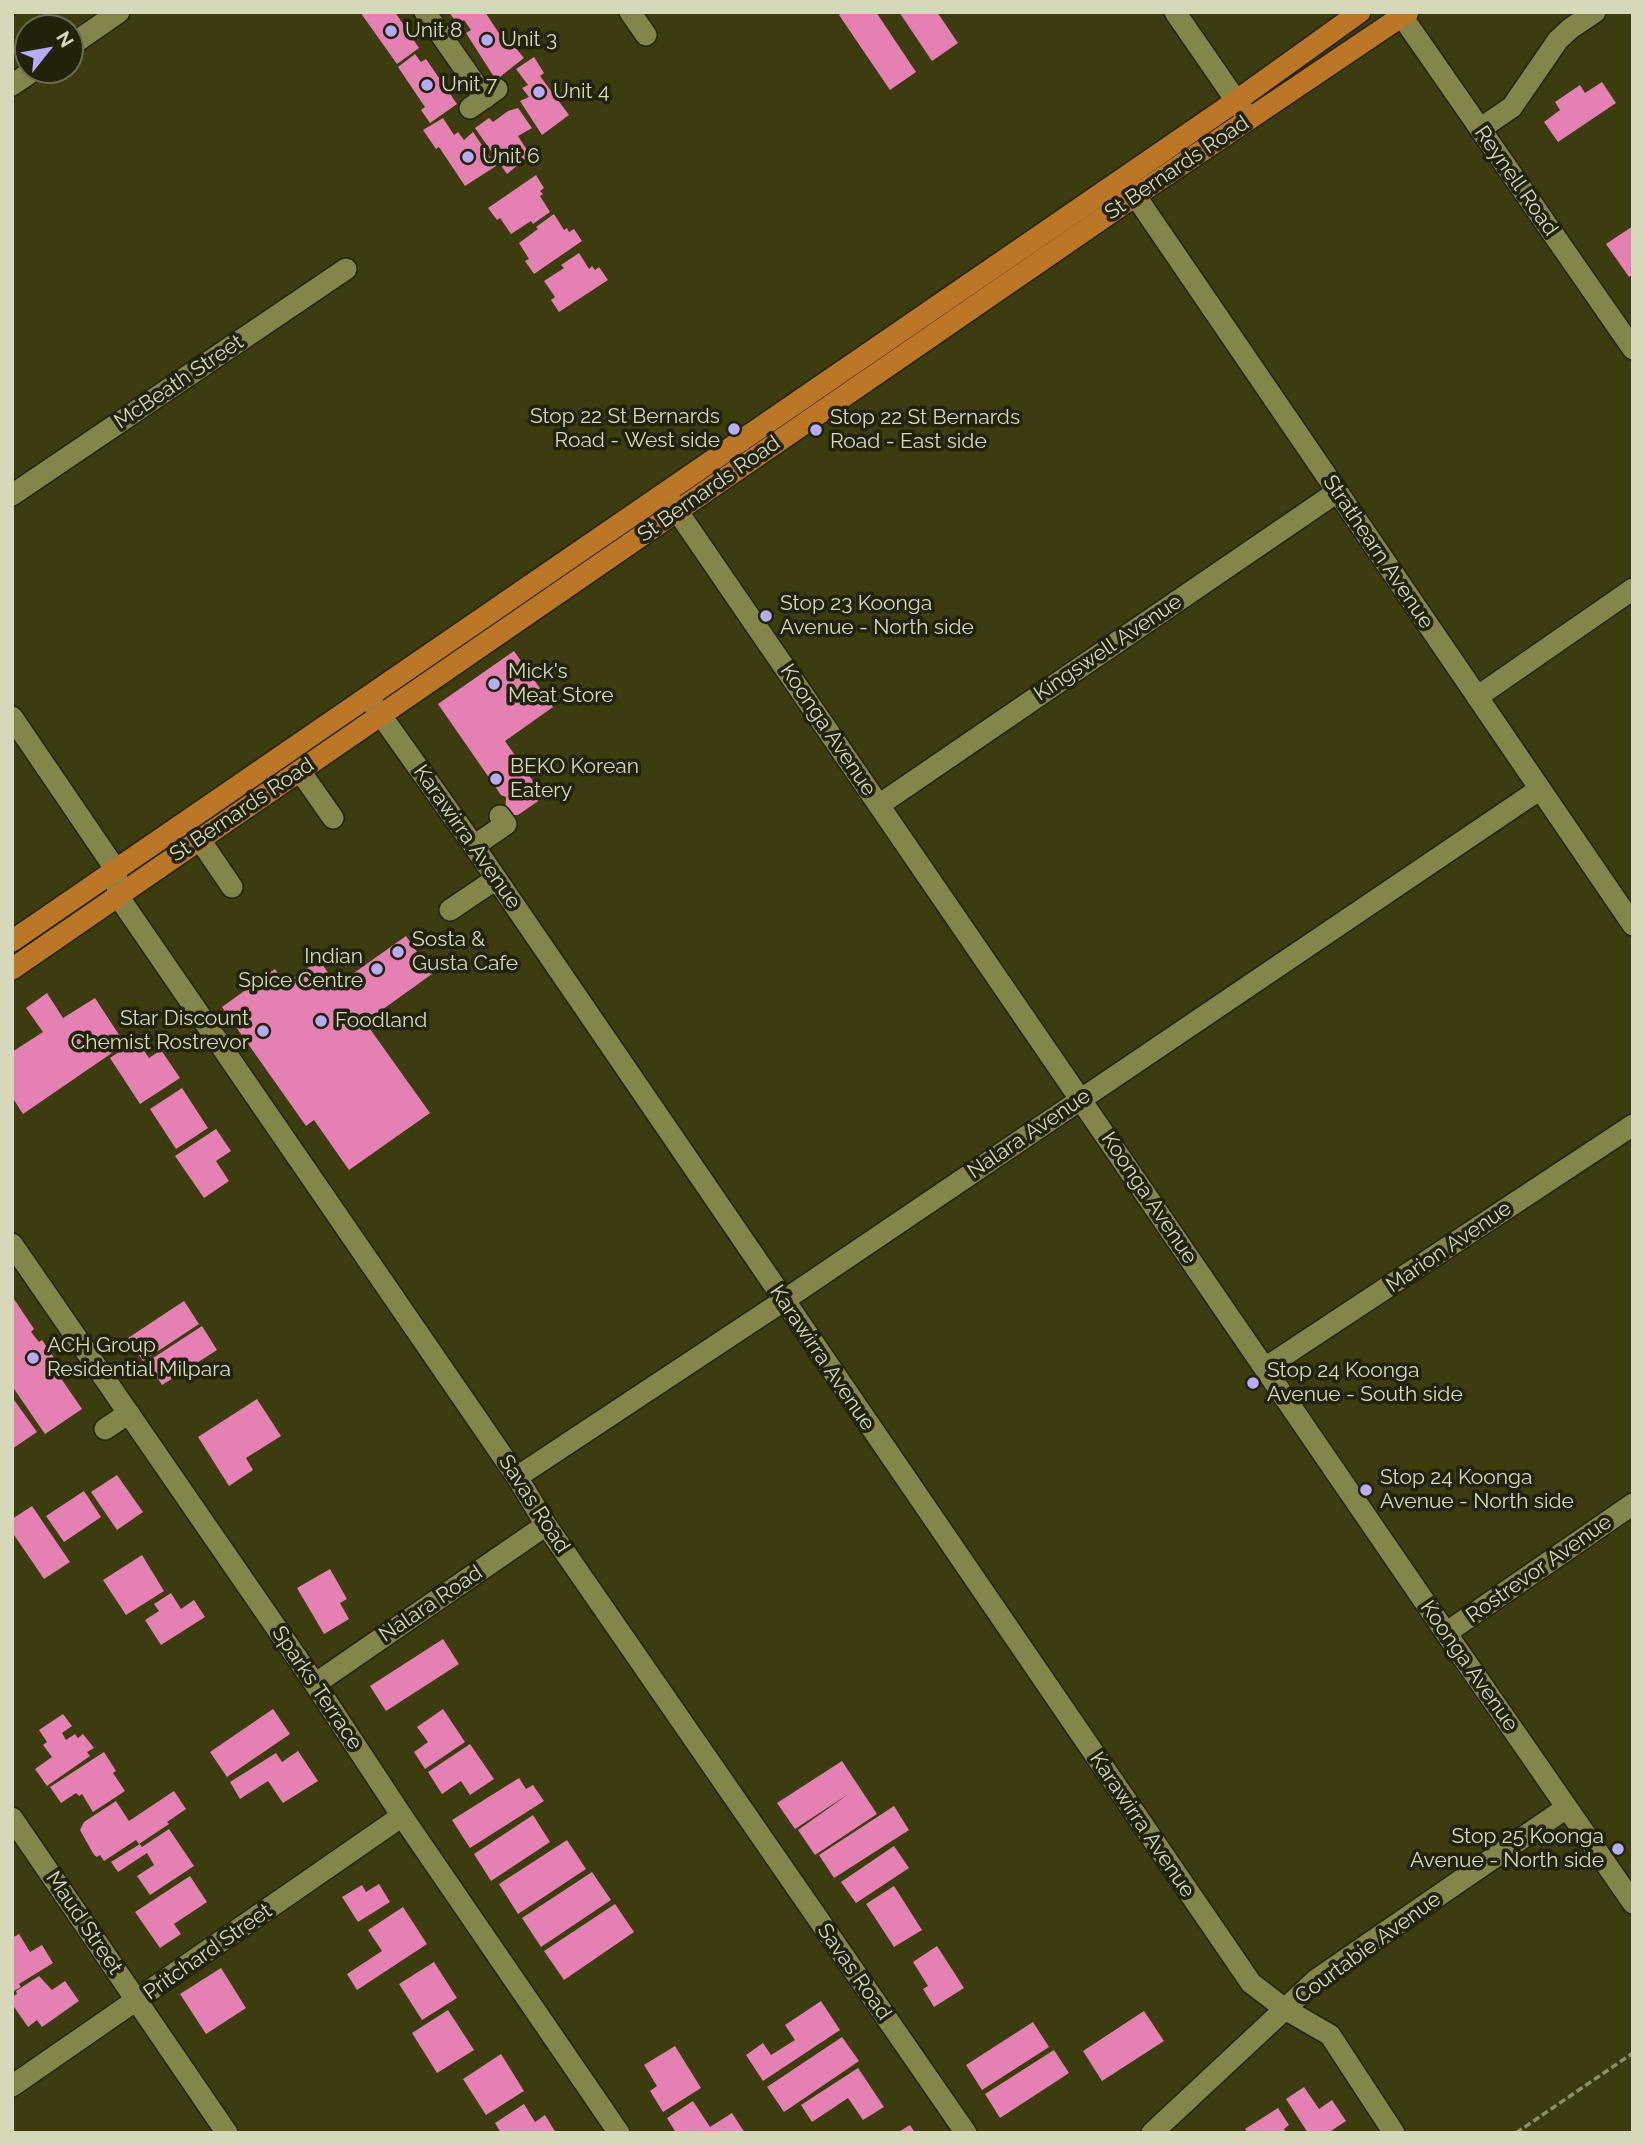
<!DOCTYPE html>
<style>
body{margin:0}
#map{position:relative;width:1645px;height:2145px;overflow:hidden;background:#3c3c0f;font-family:Raleway,sans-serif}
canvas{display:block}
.frame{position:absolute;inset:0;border:14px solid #d6d8b9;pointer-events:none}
.north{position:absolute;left:14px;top:14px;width:70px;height:70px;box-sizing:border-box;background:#22220a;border:2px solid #6a6b50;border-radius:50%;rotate:59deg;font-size:19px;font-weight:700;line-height:28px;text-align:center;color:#d6d8b9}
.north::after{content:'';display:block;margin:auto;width:24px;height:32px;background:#b6acf8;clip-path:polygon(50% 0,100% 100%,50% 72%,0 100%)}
</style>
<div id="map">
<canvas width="1645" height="2145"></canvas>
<div class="frame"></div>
<div class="north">N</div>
</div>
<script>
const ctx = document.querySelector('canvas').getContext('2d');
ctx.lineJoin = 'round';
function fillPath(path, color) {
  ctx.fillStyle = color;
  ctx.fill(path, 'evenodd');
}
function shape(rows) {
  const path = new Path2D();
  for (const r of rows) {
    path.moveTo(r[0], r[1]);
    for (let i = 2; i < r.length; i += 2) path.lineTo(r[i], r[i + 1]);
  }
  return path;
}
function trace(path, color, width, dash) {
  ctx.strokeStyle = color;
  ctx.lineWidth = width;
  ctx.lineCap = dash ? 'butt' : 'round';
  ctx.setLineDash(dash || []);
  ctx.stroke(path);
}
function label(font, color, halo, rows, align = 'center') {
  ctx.font = font + ' Raleway,sans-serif';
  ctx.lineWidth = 7;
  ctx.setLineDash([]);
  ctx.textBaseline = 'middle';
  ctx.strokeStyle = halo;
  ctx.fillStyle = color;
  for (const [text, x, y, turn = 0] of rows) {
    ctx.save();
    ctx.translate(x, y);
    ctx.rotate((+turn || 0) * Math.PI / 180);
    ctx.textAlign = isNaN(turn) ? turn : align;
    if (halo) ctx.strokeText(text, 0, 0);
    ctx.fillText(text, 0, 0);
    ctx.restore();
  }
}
fillPath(shape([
 [360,12,389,14,395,12,419,48,397,64],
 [449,12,485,12,510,50,515,47,524,58,496,80,466,33,471,30,464,20,457,24],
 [843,12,876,12,916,72,890,90,839,15],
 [899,12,937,12,958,43,932,61],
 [415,54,421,62,426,59,457,104,430,123,421,110,425,107,398,67],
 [534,57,544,73,540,76,569,115,542,135,520,101,529,97,522,88,528,85,516,69],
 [1602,82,1616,103,1558,142,1544,122,1560,110,1555,102,1580,85,1585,93],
 [518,108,532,128,518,136,530,155,507,174,475,128,489,118,493,122,508,111],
 [443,118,454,135,458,132,464,140,473,132,496,166,465,186,439,147,436,149,423,130],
 [536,175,544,188,540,191,543,194,540,196,550,212,533,224,531,221,511,234,500,218,497,220,488,208],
 [554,214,564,230,567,228,569,232,574,229,582,241,534,274,525,261,529,259,519,243,538,229,536,227],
 [1633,226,1633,274,1629,277,1606,244],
 [579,253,589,269,592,266,595,270,599,267,608,280,559,312,551,300,555,297,544,281,564,268,561,265],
 [514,651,553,707,505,741,544,797,518,815,505,815,506,797,501,795,438,704],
 [406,936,432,974,365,1022,430,1113,349,1170,314,1120,306,1126,222,1007,275,969,285,984,319,960,337,985],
 [47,993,63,1018,95,998,125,1044,23,1114,12,1097,12,1052,43,1032,26,1008],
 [137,1040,149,1058,161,1050,180,1078,140,1104,110,1058],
 [182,1088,208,1128,176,1149,150,1109],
 [216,1129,231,1151,216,1161,229,1181,204,1198,175,1156],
 [12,1296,34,1329,31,1332,39,1342,42,1340,65,1374,60,1377,82,1409,45,1434,12,1386],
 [184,1301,199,1324,143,1361,128,1338],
 [202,1326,217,1350,162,1385,147,1362],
 [12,1397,37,1432,12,1449],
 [257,1399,281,1436,246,1458,253,1470,229,1486,198,1437],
 [117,1475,143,1512,117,1530,91,1492],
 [84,1491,101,1517,64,1542,46,1516],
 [32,1506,70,1562,44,1579,12,1532,12,1519],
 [142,1555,164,1591,126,1615,103,1580],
 [330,1569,347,1599,340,1603,349,1619,324,1634,297,1588],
 [171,1593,181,1609,194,1600,205,1617,161,1645,145,1620,159,1611,154,1604],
 [443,1639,459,1664,386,1711,370,1686],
 [273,1709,290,1734,227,1777,210,1752],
 [443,1709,465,1742,425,1769,414,1752,428,1742,417,1727],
 [63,1714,72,1726,62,1733,66,1740,75,1734,78,1738,83,1734,94,1748,87,1752,90,1756,47,1786,35,1769,52,1757,43,1745,47,1742,39,1730],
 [470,1744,494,1779,470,1795,461,1781,442,1794,428,1772],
 [298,1751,318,1781,283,1803,268,1781,240,1799,230,1782,276,1753,282,1762],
 [104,1752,116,1771,113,1773,125,1791,93,1812,82,1794,79,1796,76,1793,61,1803,50,1787],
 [842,1761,877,1814,815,1855,798,1830,850,1793,795,1829,777,1803],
 [519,1778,526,1789,533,1785,544,1801,470,1848,452,1820],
 [174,1791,186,1809,167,1822,169,1824,139,1844,136,1840,104,1861,100,1855,97,1857,94,1855,80,1830,84,1822,116,1801,129,1821],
 [894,1806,909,1830,834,1878,819,1855],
 [533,1815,550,1842,491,1881,474,1854],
 [169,1829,194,1866,150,1895,137,1876,154,1865,147,1853,118,1872,111,1862,140,1844,142,1847],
 [567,1840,586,1869,518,1914,499,1884],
 [894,1846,909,1868,856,1903,841,1882],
 [592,1872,611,1900,541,1947,522,1918],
 [190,1876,207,1902,174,1924,181,1934,160,1948,135,1912],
 [379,1884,390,1902,358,1922,342,1897,362,1885,366,1892],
 [894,1886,922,1930,894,1947,866,1904],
 [615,1904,634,1932,564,1980,544,1951],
 [403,1907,427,1944,357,1990,347,1974,382,1951,368,1930],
 [19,1934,30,1952,42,1945,53,1963,19,1984,21,1987,12,1992,12,1938],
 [937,1946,964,1988,934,2007,923,1989,928,1986,913,1962],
 [434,1962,457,1998,422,2020,399,1984],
 [221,1968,246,2008,206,2034,180,1994],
 [39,1976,52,1990,65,1981,79,2001,42,2027,37,2020,28,2027,12,2004,12,1997,17,1994,16,1991],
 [821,2001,840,2030,763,2081,746,2055,763,2043,771,2055,795,2040,785,2025],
 [448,2010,474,2050,437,2073,412,2033],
 [1144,2011,1164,2041,1102,2081,1083,2051],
 [1033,2022,1049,2047,982,2090,966,2065],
 [842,2037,859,2061,784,2112,767,2087],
 [675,2046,701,2088,663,2112,650,2091,657,2086,644,2065],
 [1054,2050,1069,2073,1000,2118,985,2094],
 [501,2054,524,2091,486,2115,463,2079],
 [858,2068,884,2107,863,2120,848,2098,812,2122,801,2105],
 [1304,2087,1319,2109,1332,2100,1346,2121,1328,2133,1308,2133,1286,2099],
 [693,2101,710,2127,732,2113,745,2133,676,2133,667,2118],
 [524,2104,535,2122,545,2115,556,2133,501,2133,495,2123],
 [1278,2108,1289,2125,1284,2129,1286,2133,1248,2133,1245,2129],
 [910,2125,915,2133,897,2133]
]), '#e580b2');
const minor = shape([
 [425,12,485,98],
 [630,12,646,35],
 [1175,12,1246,115],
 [1399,12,1633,349],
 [70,46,119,12],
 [12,85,34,70],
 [470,108,497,89],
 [1480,129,1512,107,1558,40,1571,28,1595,12],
 [1126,182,1633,925],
 [12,495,346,269],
 [667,496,1446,1633,1633,1903],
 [368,697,474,846,1251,1983,1285,2009,1330,2035,1394,2133],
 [1477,697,1633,589],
 [12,717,116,870,118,896,517,1477,546,1525,966,2133],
 [300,771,333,818],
 [879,805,1337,492],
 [200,840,232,887],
 [474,846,506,824,500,816],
 [450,910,496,879],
 [12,1244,315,1684,402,1816,619,2133],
 [1265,1368,1633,1125],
 [105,1429,129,1413],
 [517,1477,783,1301,1540,789],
 [1446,1633,1633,1504],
 [315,1684,546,1525],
 [12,1818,227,2133],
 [12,2086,402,1816],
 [1152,2133,1316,1980,1566,1808]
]);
const major = shape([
 [12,941,1236,101,1360,12],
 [12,969,1135,196,1408,12]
]);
trace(minor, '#222304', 24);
trace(major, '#222304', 24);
trace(shape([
 [1516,2133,1633,2053]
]), '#8d8e68', 3.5, [7, 3.5]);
trace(minor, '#83854a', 21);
trace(major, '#bb7628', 21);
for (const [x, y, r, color] of [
 [391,31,7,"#b6acf8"],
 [487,40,7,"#b6acf8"],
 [427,85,7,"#b6acf8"],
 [539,92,7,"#b6acf8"],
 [468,157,7,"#b6acf8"],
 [734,429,7,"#b6acf8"],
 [816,430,7,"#b6acf8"],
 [766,616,7,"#b6acf8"],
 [494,684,7,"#b6acf8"],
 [496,779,7,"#b6acf8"],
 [398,952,7,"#b6acf8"],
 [377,969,7,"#b6acf8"],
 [321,1021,7,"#b6acf8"],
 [263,1031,7,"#b6acf8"],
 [33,1358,7,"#b6acf8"],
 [1253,1383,7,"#b6acf8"],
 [1366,1490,7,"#b6acf8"],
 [1618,1849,7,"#b6acf8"]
]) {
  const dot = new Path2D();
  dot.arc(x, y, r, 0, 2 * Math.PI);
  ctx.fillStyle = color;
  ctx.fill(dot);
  trace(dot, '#22220a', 2.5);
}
label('21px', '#d6d8b9', '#22220a', [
 ["Unit 8",405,31],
 ["Unit 3",501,40],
 ["Unit 7",441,85],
 ["Unit 4",553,92],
 ["Unit 6",482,157],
 ["Stop 22 St Bernards",720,417,"right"],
 ["Road - West side",720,441,"right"],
 ["Stop 22 St Bernards",830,418],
 ["Road - East side",830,442],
 ["Stop 23 Koonga",780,604],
 ["Avenue - North side",780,628],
 ["Mick's",508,672],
 ["Meat Store",508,696],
 ["BEKO Korean",510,767],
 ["Eatery",510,791],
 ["Sosta &",412,940],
 ["Gusta Cafe",412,964],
 ["Indian",363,957,"right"],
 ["Spice Centre",363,981,"right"],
 ["Star Discount",249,1019,"right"],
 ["Chemist Rostrevor",249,1043,"right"],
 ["Foodland",335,1021],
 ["ACH Group",47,1346],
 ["Residential Milpara",47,1370],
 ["Stop 24 Koonga",1267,1371],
 ["Avenue - South side",1267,1395],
 ["Stop 24 Koonga",1380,1478],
 ["Avenue - North side",1380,1502],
 ["Stop 25 Koonga",1604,1837,"right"],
 ["Avenue - North side",1604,1861,"right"]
], 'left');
label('21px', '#d6d8b9', '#22220a', [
 ["St Bernards Road",1177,168,-34],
 ["Reynell Road",1516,181,55],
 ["McBeath Street",179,382,-34],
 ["St Bernards Road",709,489,-35],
 ["Strathearn Avenue",1378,552,56],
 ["Kingswell Avenue",1108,648,-34],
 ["Koonga Avenue",828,730,56],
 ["St Bernards Road",242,810,-34],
 ["Karawirra Avenue",467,837,55],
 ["Nalara Avenue",1029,1134,-34],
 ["Koonga Avenue",1149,1198,56],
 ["Marion Avenue",1449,1247,-34],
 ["Karawirra Avenue",822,1358,56],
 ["Savas Road",534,1504,57],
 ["Rostrevor Avenue",1539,1569,-35],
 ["Nalara Road",431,1604,-34],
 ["Koonga Avenue",1469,1666,55],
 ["Sparks Terrace",317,1688,56],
 ["Karawirra Avenue",1142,1825,56],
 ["Maud Street",84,1923,56],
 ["Courtabie Avenue",1368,1948,-36],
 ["Pritchard Street",208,1952,-35],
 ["Savas Road",854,1972,55]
]);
</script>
